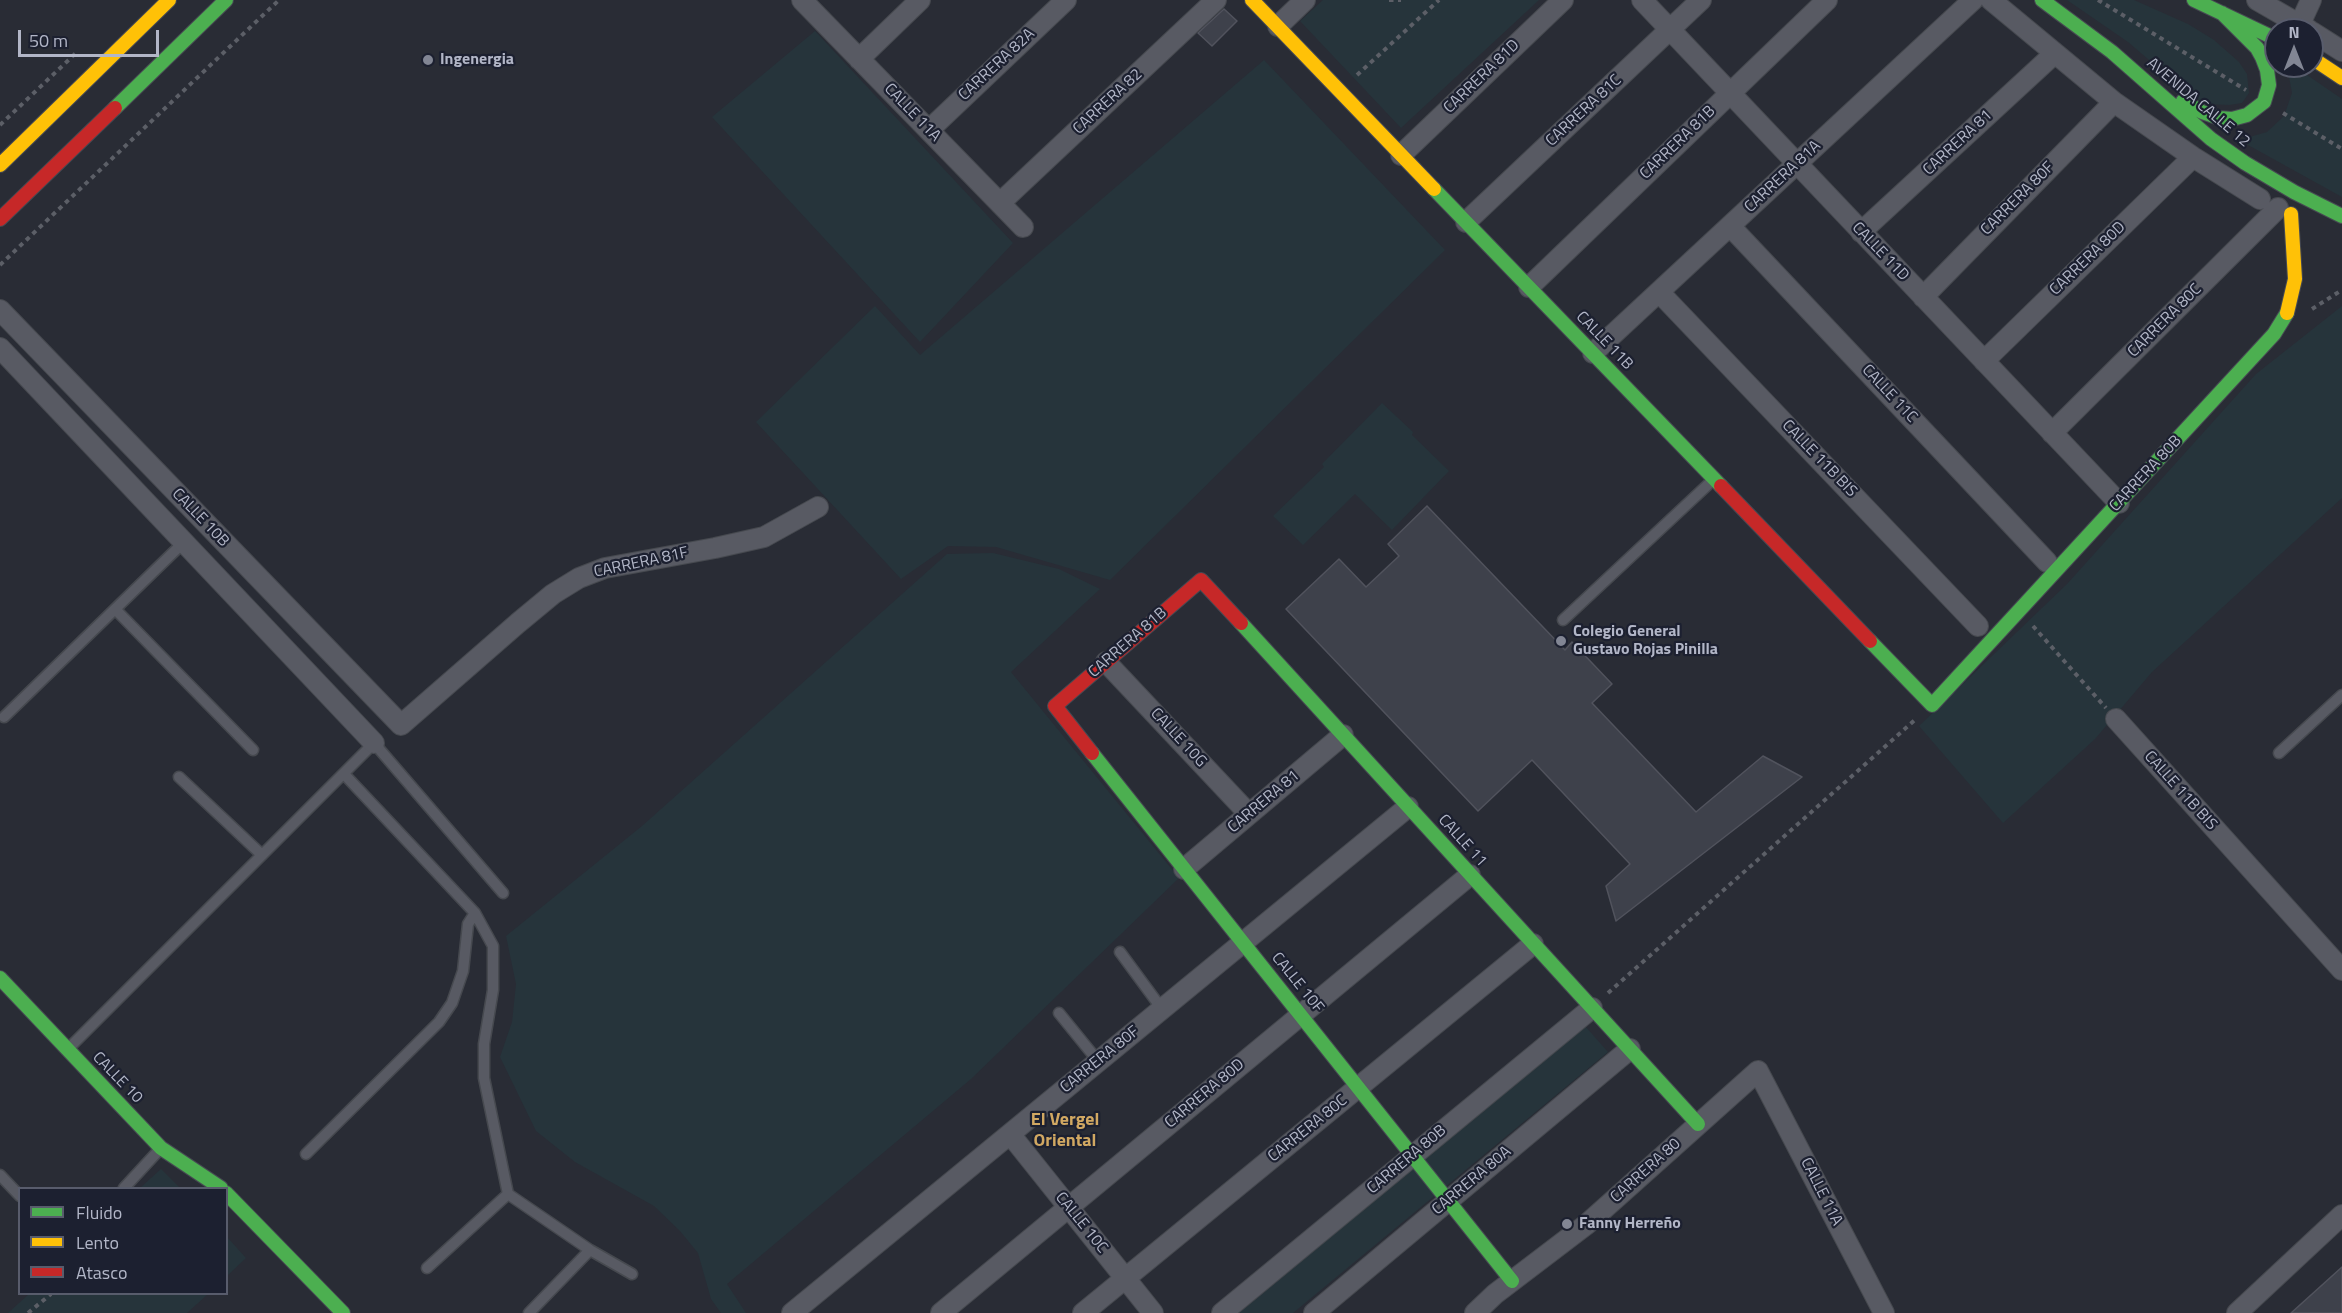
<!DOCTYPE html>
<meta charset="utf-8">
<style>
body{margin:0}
#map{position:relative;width:2342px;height:1313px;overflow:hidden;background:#292c35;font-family:"Titillium Web",sans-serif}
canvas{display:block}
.legend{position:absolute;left:18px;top:1187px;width:210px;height:108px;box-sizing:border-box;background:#1c2030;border:2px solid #585c6c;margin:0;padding:8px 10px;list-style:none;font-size:18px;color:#b2b6c7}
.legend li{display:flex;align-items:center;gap:12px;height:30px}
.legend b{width:30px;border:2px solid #585c6c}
.north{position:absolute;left:2264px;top:18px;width:60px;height:60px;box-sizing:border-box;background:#1c2030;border:2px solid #585c6c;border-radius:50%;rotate:0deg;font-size:16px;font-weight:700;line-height:24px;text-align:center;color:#b2b6c7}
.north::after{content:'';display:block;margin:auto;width:21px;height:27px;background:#828694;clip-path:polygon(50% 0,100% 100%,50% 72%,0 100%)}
.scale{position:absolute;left:18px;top:30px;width:141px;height:27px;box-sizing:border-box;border:3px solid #b2b6c7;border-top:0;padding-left:8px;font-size:18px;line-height:21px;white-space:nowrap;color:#b2b6c7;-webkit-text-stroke:4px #1c2030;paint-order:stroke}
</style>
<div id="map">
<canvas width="2342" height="1313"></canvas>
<ul class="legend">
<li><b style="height:8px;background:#4caf50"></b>Fluido</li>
<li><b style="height:8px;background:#ffc107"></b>Lento</li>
<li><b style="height:8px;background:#c62828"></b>Atasco</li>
</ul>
<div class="north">N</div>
<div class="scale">50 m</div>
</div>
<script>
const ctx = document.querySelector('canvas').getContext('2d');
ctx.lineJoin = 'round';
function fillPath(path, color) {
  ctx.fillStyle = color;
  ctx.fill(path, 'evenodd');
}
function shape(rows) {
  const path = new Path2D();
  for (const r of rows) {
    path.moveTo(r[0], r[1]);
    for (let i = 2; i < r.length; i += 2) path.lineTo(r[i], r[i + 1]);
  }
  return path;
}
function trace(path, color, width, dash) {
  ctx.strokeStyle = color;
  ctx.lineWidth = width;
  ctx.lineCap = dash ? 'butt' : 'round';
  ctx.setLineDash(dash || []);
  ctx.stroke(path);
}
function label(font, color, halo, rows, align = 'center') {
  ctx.font = font + ' "Titillium Web",sans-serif';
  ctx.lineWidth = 4.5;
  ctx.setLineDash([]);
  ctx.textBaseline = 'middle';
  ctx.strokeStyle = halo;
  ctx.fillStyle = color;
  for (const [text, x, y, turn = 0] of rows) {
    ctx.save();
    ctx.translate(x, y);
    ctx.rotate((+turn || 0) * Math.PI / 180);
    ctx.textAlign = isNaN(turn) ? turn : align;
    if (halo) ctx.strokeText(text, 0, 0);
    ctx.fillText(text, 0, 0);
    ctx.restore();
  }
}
fillPath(shape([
 [1323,0,1539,0,1401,128,1300,21],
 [2067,0,2134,0,2188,24,2214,40,2239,62,2247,74,2249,93,2242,103,2229,105,2206,104,2189,94,2128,42],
 [815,31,1013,243,920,342,712,117],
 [1264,60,1445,250,1110,580,996,547,948,546,901,579,756,422,875,306,920,355],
 [2287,66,2294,66,2342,99,2342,197,2239,140,2267,132,2284,116,2292,93],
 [2342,306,2342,498,2152,672,2095,739,2003,823,1919,726,2067,584,2256,374],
 [1382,403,1413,432,1412,435,1449,471,1392,530,1355,494,1303,545,1273,516,1324,467,1322,464],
 [993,553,1059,569,1100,589,1011,672,1179,878,971,1079,727,1284,746,1313,721,1313,711,1299,698,1253,680,1231,654,1206,575,1162,536,1131,500,1057,512,1022,516,984,506,936,642,826,947,554],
 [1585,1026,1608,1052,1293,1313,1239,1313],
 [161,1169,180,1188,140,1188],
 [227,1237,246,1258,227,1276],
 [29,1294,208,1294,187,1313,8,1313]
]), '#26343b');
const building = shape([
 [1224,9,1237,21,1212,46,1198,33,1224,9],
 [1427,506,1565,650,1572,642,1612,684,1592,703,1696,812,1763,756,1802,777,1616,921,1606,886,1630,864,1532,760,1478,811,1286,609,1339,559,1366,587,1399,556,1388,544,1427,506],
 [2342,1267,2342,1313,2291,1313,2342,1267]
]);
fillPath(building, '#3e414b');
trace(building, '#51535d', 1.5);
const lane = shape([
 [115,609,253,750],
 [1563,620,1714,479],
 [4,717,184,542],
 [2279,753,2342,695],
 [344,774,475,913,493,946,493,990,484,1044,484,1078,508,1194,427,1268],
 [179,777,262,855],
 [1120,952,1162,1009],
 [1059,1013,1098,1061],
 [69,1048,374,743,503,893],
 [306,1154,439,1022,452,1003,463,971,468,924,475,913],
 [0,1175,20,1196],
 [124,1188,160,1149],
 [508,1194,590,1250,632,1274],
 [529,1313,590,1250]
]);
const street = shape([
 [802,0,1023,227],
 [1642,0,2119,503],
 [1991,0,2114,102,2193,157,2260,199],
 [2257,0,2309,30],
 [2300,24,2311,0],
 [1278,26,1305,0],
 [2312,32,2342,51],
 [859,59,920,0],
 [929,130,1066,0],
 [1401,155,1563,0],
 [1000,203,1216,0],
 [1466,222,1701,0],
 [1730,226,2047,562],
 [1861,232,2054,54],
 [1529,287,1827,0],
 [1659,292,1978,626],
 [1923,297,2114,102],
 [0,310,401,725,518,623,553,594,579,578,605,568,715,548,764,537,818,507],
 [0,348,374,743],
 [1593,353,1973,0],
 [1984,361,2193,157],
 [2052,433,2278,208],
 [1106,662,1249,814],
 [2116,719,2342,970],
 [1184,869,1343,735],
 [1010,1134,1153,1313],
 [792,1313,1408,807],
 [941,1313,1470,875],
 [1083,1313,1533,944],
 [1222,1313,1592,1008],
 [1314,1313,1630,1049],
 [1475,1313,1495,1294,1587,1224,1758,1071,1884,1313],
 [2237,1313,2342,1215]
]);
const fast = shape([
 [2042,0,2112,52,2211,139,2245,163,2294,192,2342,216],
 [2194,0,2276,39],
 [2183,101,2202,112,2219,118,2232,119,2247,115,2264,102,2269,85,2267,70,2262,57,2257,48,2222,13],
 [115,108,226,0],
 [1434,189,1721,486],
 [1241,623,1698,1124],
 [1870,641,1932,705,2274,334,2287,313],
 [1092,753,1512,1281],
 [0,978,161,1148,221,1188],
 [226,1193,343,1313]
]);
const slow = shape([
 [1252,0,1434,189],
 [2312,58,2342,78],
 [0,165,169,0],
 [2287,313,2295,279,2291,214]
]);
const jam = shape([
 [0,219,115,108],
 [1721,486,1870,641],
 [1092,753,1055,706,1201,580,1241,623]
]);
trace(lane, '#46494f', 13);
trace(street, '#46494f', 22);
trace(fast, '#464952', 16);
trace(slow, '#464952', 16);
trace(jam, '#464952', 16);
trace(shape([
 [1389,0,1401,0],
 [2098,0,2246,90],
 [1357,75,1439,0],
 [2283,113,2342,149],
 [0,125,77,52],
 [0,265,279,0],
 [2312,309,2342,290],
 [2033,626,2106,708],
 [1608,993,1916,719],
 [28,1313,51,1294]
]), '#5c5f67', 4, [4.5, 4.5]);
trace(lane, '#585a63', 10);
trace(street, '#585a63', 20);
trace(fast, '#4caf50', 14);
trace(slow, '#ffc107', 14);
trace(jam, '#c62828', 14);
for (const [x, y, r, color] of [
 [428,60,6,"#828694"],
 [1561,641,6,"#828694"],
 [1567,1224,6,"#828694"]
]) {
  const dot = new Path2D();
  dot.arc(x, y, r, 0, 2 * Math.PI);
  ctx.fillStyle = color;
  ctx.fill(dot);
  trace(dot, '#1c2030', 2);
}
label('bold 16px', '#b2b6c7', '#1c2030', [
 ["Ingenergia",440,60],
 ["Colegio General",1573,632],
 ["Gustavo Rojas Pinilla",1573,650],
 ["Fanny Herreño",1579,1224]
], 'left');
label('16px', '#b2b6c7', '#1c2030', [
 ["CARRERA 82A",997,65,-43],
 ["CARRERA 81D",1482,77,-44],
 ["CARRERA 82",1108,102,-43],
 ["AVENIDA CALLE 12",2198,103,40],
 ["CARRERA 81C",1584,111,-43],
 ["CALLE 11A",912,113,46],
 ["CARRERA 81B",1678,143,-44],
 ["CARRERA 81",1958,143,-43],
 ["CARRERA 81A",1783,177,-43],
 ["CARRERA 80F",2018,199,-45],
 ["CALLE 11D",1880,252,46],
 ["CARRERA 80D",2088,259,-44],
 ["CARRERA 80C",2165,321,-45],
 ["CALLE 11B",1604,341,46],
 ["CALLE 11C",1889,394,47],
 ["CALLE 11B BIS",1819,459,46],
 ["CARRERA 80B",2146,474,-47],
 ["CALLE 10B",200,518,46],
 ["CARRERA 81F",641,563,-12],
 ["CARRERA 81B",1128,643,-41],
 ["CALLE 10G",1178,738,47],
 ["CALLE 11B BIS",2180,791,48],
 ["CARRERA 81",1264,802,-40],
 ["CALLE 11",1462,841,48],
 ["CALLE 10F",1297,983,51],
 ["CARRERA 80F",1100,1060,-39],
 ["CALLE 10",117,1078,46],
 ["CARRERA 80D",1205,1094,-40],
 ["CARRERA 80C",1308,1129,-39],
 ["CARRERA 80B",1407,1160,-40],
 ["CARRERA 80",1646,1171,-42],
 ["CARRERA 80A",1472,1181,-40],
 ["CALLE 11A",1821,1192,63],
 ["CALLE 10C",1081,1223,51]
]);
label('bold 18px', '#d1a862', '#1c2030', [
 ["El Vergel",1065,1121],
 ["Oriental",1065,1142]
]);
</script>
